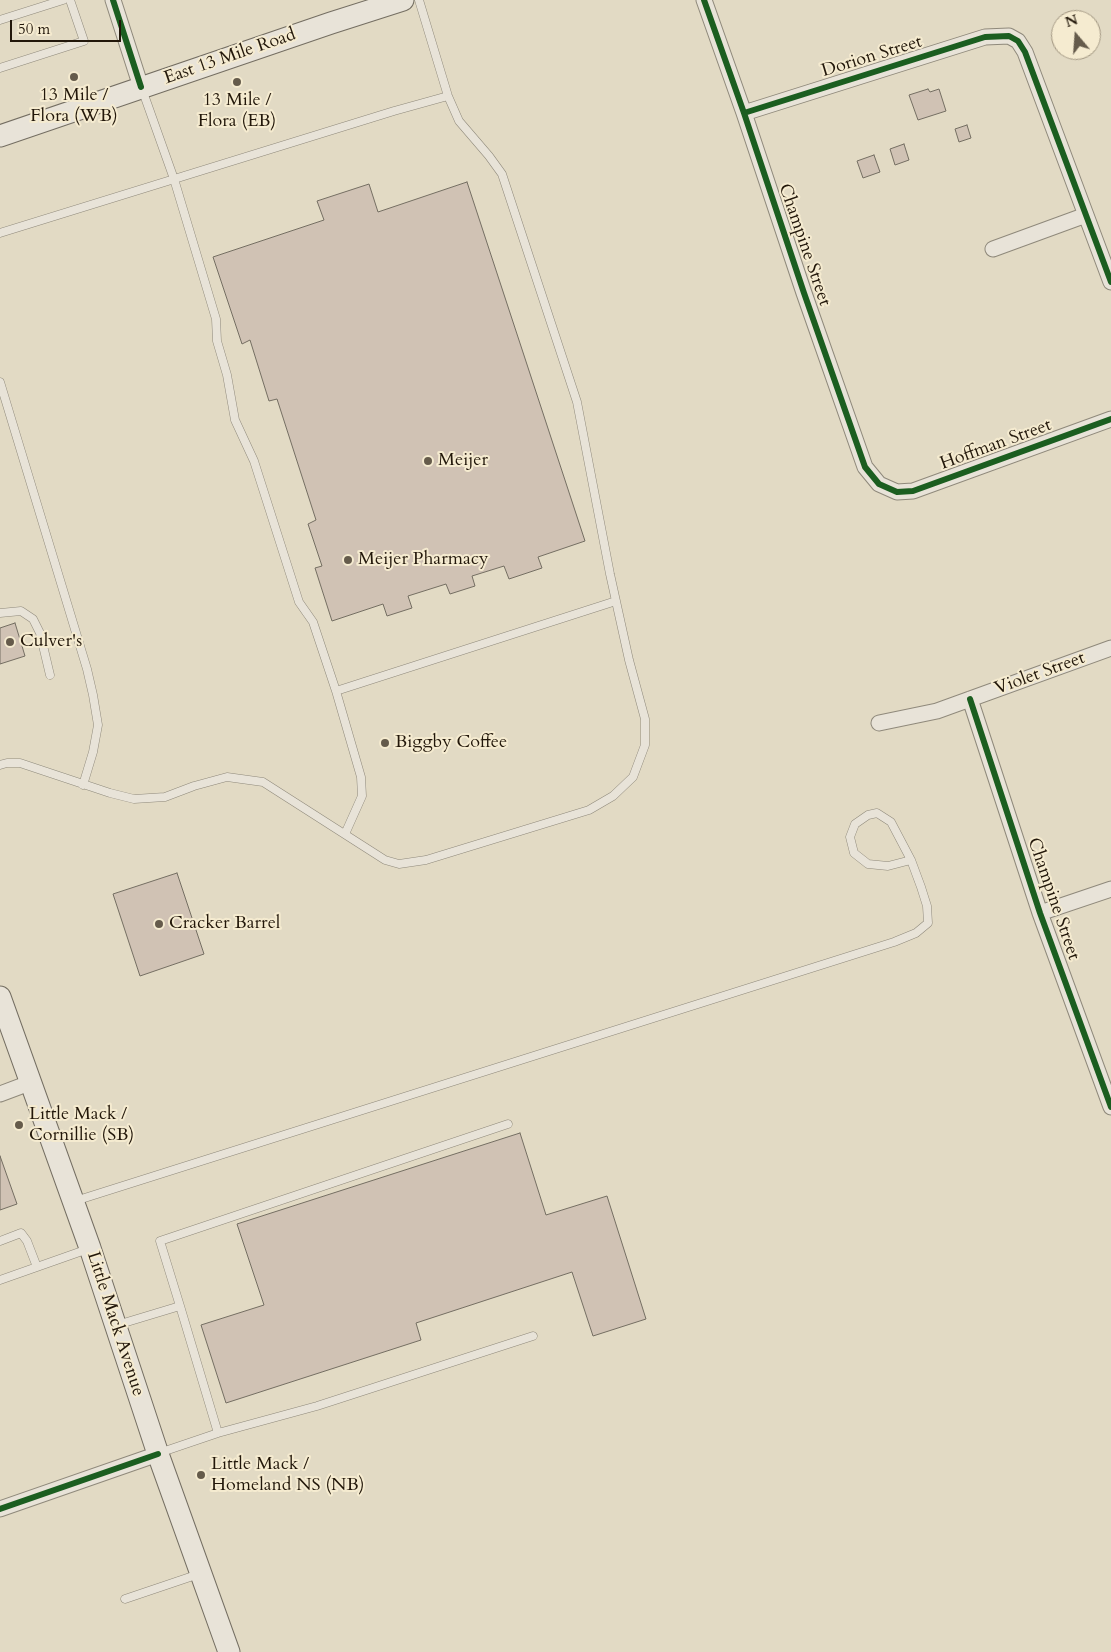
<!DOCTYPE html>
<style>
body{margin:0}
#map{position:relative;width:1111px;height:1652px;overflow:hidden;background:#e2dac4;font-family:Cardo,serif}
canvas{display:block}
.north{position:absolute;left:1051px;top:10px;width:50px;height:50px;box-sizing:border-box;background:#f5ebd0;border:1px solid #a19681;border-radius:50%;rotate:342deg;font-size:14px;font-weight:700;line-height:20px;text-align:center;color:#22170a}
.north::after{content:'';display:block;margin:auto;width:18px;height:22px;background:#655b4b;clip-path:polygon(50% 0,100% 100%,50% 72%,0 100%)}
.scale{position:absolute;left:10px;top:20px;width:111px;height:22px;box-sizing:border-box;border:2px solid #22170a;border-top:0;padding-left:6px;font-size:15px;line-height:18px;white-space:nowrap;color:#22170a;-webkit-text-stroke:4px #f5ebd0;paint-order:stroke}
</style>
<div id="map">
<canvas width="1111" height="1652"></canvas>
<div class="north">N</div>
<div class="scale">50 m</div>
</div>
<script>
const ctx = document.querySelector('canvas').getContext('2d');
ctx.lineJoin = 'round';
function fillPath(path, color) {
  ctx.fillStyle = color;
  ctx.fill(path, 'evenodd');
}
function shape(rows) {
  const path = new Path2D();
  for (const r of rows) {
    path.moveTo(r[0], r[1]);
    for (let i = 2; i < r.length; i += 2) path.lineTo(r[i], r[i + 1]);
  }
  return path;
}
function trace(path, color, width, dash) {
  ctx.strokeStyle = color;
  ctx.lineWidth = width;
  ctx.lineCap = dash ? 'butt' : 'round';
  ctx.setLineDash(dash || []);
  ctx.stroke(path);
}
function label(font, color, halo, rows, align = 'center') {
  ctx.font = font + ' Cardo,serif';
  ctx.lineWidth = 4;
  ctx.setLineDash([]);
  ctx.textBaseline = 'middle';
  ctx.strokeStyle = halo;
  ctx.fillStyle = color;
  for (const [text, x, y, turn = 0] of rows) {
    ctx.save();
    ctx.translate(x, y);
    ctx.rotate((+turn || 0) * Math.PI / 180);
    ctx.textAlign = isNaN(turn) ? turn : align;
    if (halo) ctx.strokeText(text, 0, 0);
    ctx.fillText(text, 0, 0);
    ctx.restore();
  }
}
const building = shape([
 [928,89,930,92,939,89,946,111,918,120,909,95,928,89],
 [967,125,971,138,959,142,955,129,967,125],
 [904,144,909,160,895,165,890,149,904,144],
 [874,155,880,172,863,178,857,161,874,155],
 [467,182,585,541,538,557,542,568,509,579,504,566,472,576,475,586,450,594,446,584,408,596,412,608,387,616,383,604,332,621,315,568,322,566,308,524,316,520,277,399,269,401,250,340,242,344,213,257,324,220,317,201,369,184,378,212,467,182],
 [15,623,25,656,0,664,0,628,15,623],
 [177,873,204,954,140,976,113,894,177,873],
 [520,1133,546,1215,607,1196,646,1319,593,1336,572,1272,416,1323,421,1340,226,1403,201,1325,264,1305,237,1224,520,1133],
 [0,1156,17,1204,0,1210,0,1156]
]);
fillPath(building, '#d0c2b4');
trace(building, '#746e62', 1);
const service = shape([
 [0,20,63,0],
 [0,68,84,41,70,0],
 [142,89,174,179,216,319,217,341,227,375,235,420,254,461,299,602,313,622,336,691,361,777,362,796,345,834],
 [0,233,394,111,448,96],
 [0,382,87,669,93,695,98,725,93,752,83,785],
 [0,613,21,611,33,619,40,633,50,675],
 [336,691,616,601],
 [0,765,7,763,20,763,110,793,134,799,165,797,194,786,227,777,263,782,385,860,399,864,426,860,589,810,613,796,633,777,645,745,645,719,629,660,610,574,577,402,502,174,489,156,459,121,448,96,419,0],
 [75,1201,894,942,916,933,928,923,927,906,921,887,911,860,891,822,877,813,868,815,855,824,850,837,854,853,868,864,888,866,911,860],
 [0,1241,21,1233,27,1241,37,1267],
 [0,1280,88,1249],
 [180,1306,160,1241,508,1124],
 [117,1325,180,1306,218,1433,159,1453],
 [218,1433,317,1406,533,1336],
 [125,1599,199,1574]
]);
const minor = shape([
 [113,0,141,87],
 [704,0,744,113,804,293,865,467,879,484,897,492,913,491,1111,419],
 [744,113,985,37,1009,36,1018,41,1025,52,1111,282],
 [993,249,1086,215],
 [970,699,1040,913,1111,1107],
 [879,723,937,711,1111,648],
 [1040,913,1111,889],
 [0,1094,32,1082],
 [0,1509,158,1454]
]);
const secondary = shape([
 [0,136,331,23,403,0],
 [0,997,90,1248,158,1454,229,1652]
]);
trace(service, '#8f897b', 9);
trace(minor, '#8f897b', 17);
trace(secondary, '#746e62', 23);
trace(service, '#e8e3d8', 8);
trace(minor, '#e8e3d8', 15);
trace(secondary, '#e8e3d8', 21);
trace(shape([
 [113,0,141,87],
 [704,0,744,113,804,293,865,467,879,484,897,492,913,491,1111,419],
 [744,113,985,37,1009,36,1018,41,1025,52,1111,282],
 [970,699,1040,913,1111,1107],
 [0,1509,158,1454]
]), '#1b5e20', 6);
for (const [x, y, r, color] of [
 [74,77,5,"#655b4b"],
 [237,82,5,"#655b4b"],
 [428,461,5,"#655b4b"],
 [348,560,5,"#655b4b"],
 [10,642,5,"#655b4b"],
 [385,743,5,"#655b4b"],
 [159,924,5,"#655b4b"],
 [19,1125,5,"#655b4b"],
 [201,1475,5,"#655b4b"]
]) {
  const dot = new Path2D();
  dot.arc(x, y, r, 0, 2 * Math.PI);
  ctx.fillStyle = color;
  ctx.fill(dot);
  trace(dot, '#f5ebd0', 2);
}
label('18px', '#22170a', '#f5ebd0', [
 ["East 13 Mile Road",230,57,-19],
 ["Dorion Street",872,57,-17],
 ["Champine Street",804,245,71],
 ["Hoffman Street",996,445,-20],
 ["Violet Street",1040,674,-20],
 ["Champine Street",1053,899,71],
 ["Little Mack Avenue",115,1324,72]
]);
label('18px', '#22170a', '#f5ebd0', [
 ["13 Mile /",74,96,"center"],
 ["Flora (WB)",74,117,"center"],
 ["13 Mile /",237,101,"center"],
 ["Flora (EB)",237,122,"center"],
 ["Meijer",438,461],
 ["Meijer Pharmacy",358,560],
 ["Culver's",20,642],
 ["Biggby Coffee",395,743],
 ["Cracker Barrel",169,924],
 ["Little Mack /",29,1115],
 ["Cornillie (SB)",29,1136],
 ["Little Mack /",211,1465],
 ["Homeland NS (NB)",211,1486]
], 'left');
</script>
